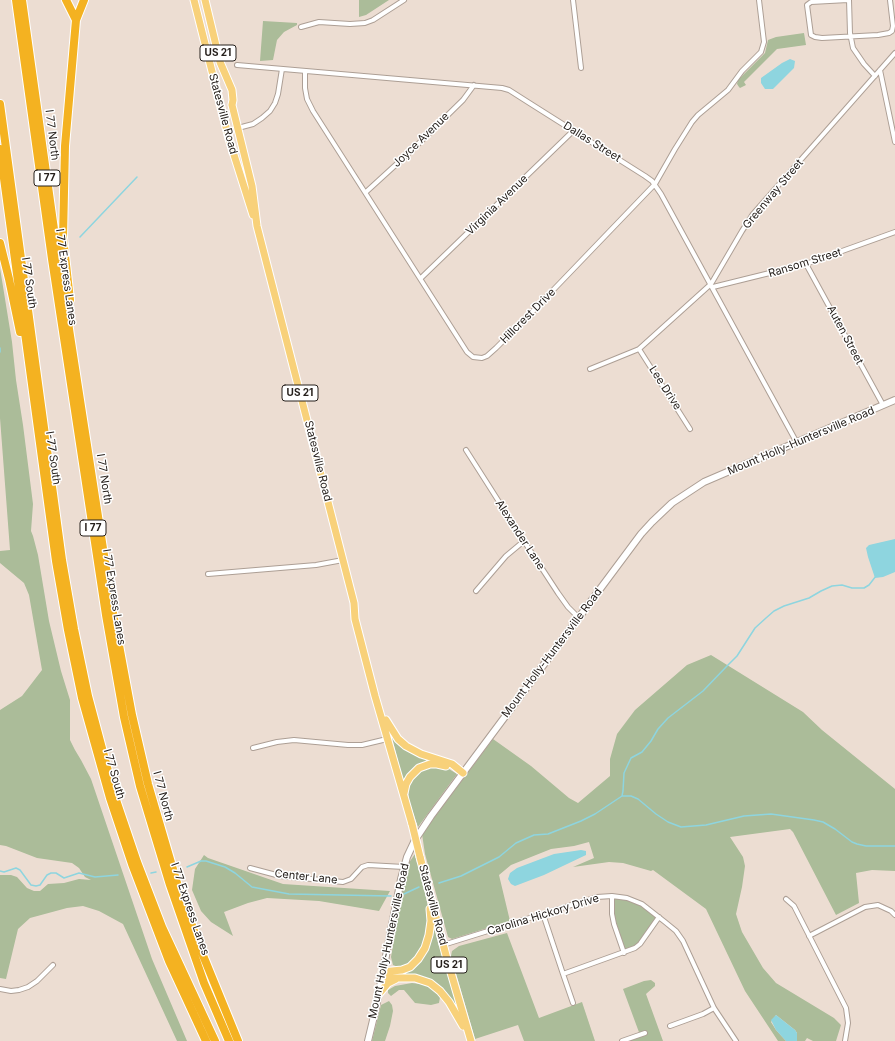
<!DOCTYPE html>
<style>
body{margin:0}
canvas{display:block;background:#ecddd2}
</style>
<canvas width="895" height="1041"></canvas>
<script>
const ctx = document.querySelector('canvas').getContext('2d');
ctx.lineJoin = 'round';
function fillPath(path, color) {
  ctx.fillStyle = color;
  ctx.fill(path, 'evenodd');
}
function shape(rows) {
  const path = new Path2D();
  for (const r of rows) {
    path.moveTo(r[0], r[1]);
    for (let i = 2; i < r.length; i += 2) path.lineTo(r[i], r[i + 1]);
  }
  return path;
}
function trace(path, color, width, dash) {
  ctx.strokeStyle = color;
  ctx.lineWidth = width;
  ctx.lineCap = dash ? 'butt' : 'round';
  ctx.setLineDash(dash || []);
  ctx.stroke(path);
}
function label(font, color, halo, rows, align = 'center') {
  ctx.font = font + ' Inter,sans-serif';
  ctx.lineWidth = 3;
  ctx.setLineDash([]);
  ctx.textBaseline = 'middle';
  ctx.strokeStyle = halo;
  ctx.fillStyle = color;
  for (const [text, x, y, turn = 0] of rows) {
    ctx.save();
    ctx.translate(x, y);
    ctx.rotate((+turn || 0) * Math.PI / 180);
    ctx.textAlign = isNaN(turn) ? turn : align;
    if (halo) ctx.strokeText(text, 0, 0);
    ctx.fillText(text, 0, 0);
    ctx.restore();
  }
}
fillPath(shape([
 [359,0,389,0,366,15,359,17],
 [263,21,297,23,297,25,284,32,277,40,273,60,260,61],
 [804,33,806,45,777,49,744,82,746,85,740,88,739,87,737,84,738,80,765,53,768,40,776,37],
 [0,268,12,342,16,380,23,425,33,504,31,531,33,536,38,555,49,621,61,671,70,700,70,740,75,750,81,760,91,779,152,959,187,1041,177,1041,123,924,99,911,83,906,67,908,30,918,18,929,6,979,0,978,0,875,11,875,17,877,27,888,34,891,40,891,48,884,64,883,79,879,91,880,85,877,79,868,72,863,37,858,6,846,0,845,0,710,22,696,42,670,29,595,24,583,0,563,0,551,10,550,0,418],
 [711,655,803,712,822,730,895,789,895,871,872,870,856,873,859,903,836,915,793,832,790,829,730,837,743,857,745,866,742,887,736,914,742,932,763,968,776,983,834,1018,841,1025,836,1041,813,1041,807,1038,805,1041,797,1041,797,1033,795,1030,776,1015,771,1022,776,1030,786,1041,778,1041,745,991,706,909,653,870,651,871,623,863,609,862,573,867,594,858,589,842,574,846,551,849,511,865,499,875,510,921,452,939,448,937,425,854,422,834,493,739,531,766,569,798,578,803,610,776,610,759,617,734,635,710,687,665],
 [390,729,395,738,441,762,430,763,404,786],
 [439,766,449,769,457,774,418,827,409,801,408,788,415,774,430,767],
 [415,854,417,863,421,868,429,913,427,935,419,954,405,966,398,967,393,965,391,957,404,880,408,864],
 [204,855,208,858,283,884,390,891,379,911,319,901,267,898,248,903,224,912,233,936,211,922,201,911,192,890,195,869],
 [612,896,635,901,659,917,640,944,624,953,614,924],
 [432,915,462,1019,441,990,388,974,418,964],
 [507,933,539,1018,582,1002,595,1041,524,1041,518,1025,475,1039,451,956,452,951,459,946],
 [651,980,655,983,655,986,646,994,663,1041,622,1041,640,1035,623,989,644,981],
 [412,983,428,985,438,993,440,997,439,1003,431,1005,415,1003,404,990,399,990,391,996,388,993,388,990,395,986],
 [389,1001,392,1005,393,1011,390,1026,385,1041,372,1041,381,1005]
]), '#abbc99');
fillPath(shape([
 [790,59,795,61,794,68,773,89,765,89,761,83,761,78,782,63],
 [895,539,895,572,883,577,875,578,868,557,866,548,869,545],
 [581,850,586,851,586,855,544,875,515,886,511,884,508,879,510,873,517,868,554,854],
 [776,1015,795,1030,797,1033,797,1041,786,1041,776,1030,771,1020]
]), '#8ed5df');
trace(shape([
 [80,237,137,177],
 [0,348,0,352],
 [622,796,623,791,624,773,631,758,642,752,651,741,658,729,668,718,703,691,727,666,737,656,755,628,766,618,774,611,784,606,809,598,821,591,832,586,842,585,852,588,864,588,869,585,876,576],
 [187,867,201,861,206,861,225,867,235,873,252,887,289,894,391,896],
 [0,871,4,872,16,868,20,870,31,885,36,886,40,885,47,875,51,873,56,873,64,878,79,873,95,877,118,875],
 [151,873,156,872],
 [439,883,461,876,499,857,516,843,534,835,548,834,581,821,595,814,622,796,631,796,638,799,656,814,668,822,681,827,706,825,744,816,771,814,814,820,823,822,835,829,852,842,857,844,866,846,895,846],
 [404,894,419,887]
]), '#8ed5df', 1.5);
const minor = shape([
 [573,0,581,68],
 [848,0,811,2,807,5,811,35,815,37,822,38,878,35,889,33,892,31,893,26,890,0],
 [849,0,850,33,853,48,864,64,875,76],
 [301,27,319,22,350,24,365,23,373,20,404,0],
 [237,65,502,88,509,90,531,104,645,176,652,181,661,194,797,443],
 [880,70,895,142],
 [305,71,305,88,307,99,313,111,467,352,473,357,482,358,487,356,496,348,534,310,655,184,675,149,692,122,698,115,728,90,742,71,761,52,764,42,759,0],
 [238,128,253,124,262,118,270,111,275,103,278,94,282,69],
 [366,192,412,150,463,100,474,85],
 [806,264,883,405],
 [421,278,573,131],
 [713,287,806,264,895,232],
 [639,349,690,429],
 [590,369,639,349,711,284,742,231,753,214,895,53],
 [466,450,524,541,558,593,568,607,578,617],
 [208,574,316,565,343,560],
 [476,591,506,556,524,541],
 [253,748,277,742,294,740,348,745,362,745,387,739],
 [250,868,280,876,343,882,351,879,362,867,368,865,404,867],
 [612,896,612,914,614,924,624,953],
 [786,899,794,906,846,1008,848,1023,845,1041],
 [543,914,563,974,635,948,640,944,659,917],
 [809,936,865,907,878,905,891,911,895,915],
 [443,945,597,897,612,896,627,898,642,904,665,922,676,931,683,941,714,1008,736,1041],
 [563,974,573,1003],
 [0,989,11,991,19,990,28,987,37,981,53,965],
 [670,1026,703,1014,714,1008],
 [622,1041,645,1033]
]);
const secondary = shape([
 [368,1041,375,1012,401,879,407,857,415,840,431,816,641,534,652,522,672,503,704,482,895,400]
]);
const primary = shape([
 [194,0,229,139,253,215],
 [205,0,220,62,232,90,233,100,232,105,252,186,257,226,354,603,355,619,375,696,412,824],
 [386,720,398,739,406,746,421,754,452,764,463,773],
 [404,793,406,784,410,777,419,768,430,764,437,764,446,766],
 [420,857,447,959,471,1041],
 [382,972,388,978,415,978,430,983,440,991,449,1002,463,1026],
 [382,972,402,970,410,967,418,959,425,948,429,935,431,921,430,909],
 [378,995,388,983,396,979]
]);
const motorway = shape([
 [16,0,52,259,106,615,124,717,140,786,170,885,204,983,229,1041],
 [22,0,58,258,113,613,132,715,148,784,177,883,200,948,238,1041],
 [66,0,76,20],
 [0,104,62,560,74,629,88,696,115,797,137,862,162,927,215,1041],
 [0,149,56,561,68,630,82,698,110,798,132,864,169,961,206,1041],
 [0,243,9,279,20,332],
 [70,300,63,238,65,146,76,20,84,0]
]);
trace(minor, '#ad9f95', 6);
trace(secondary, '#ad9f95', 8);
trace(primary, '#fff', 9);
trace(motorway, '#fff', 10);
trace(minor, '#fff', 4);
trace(secondary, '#fff', 6);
trace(primary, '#f8d17a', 7);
trace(motorway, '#f4b221', 8);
const primaryBridge = shape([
 [412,824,420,857]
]);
trace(primaryBridge, '#fff', 9, []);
trace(primaryBridge, '#f8d17a', 7);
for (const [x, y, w] of [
 [218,53,36],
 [47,178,26],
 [300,393,36],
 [93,528,26],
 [449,965,36]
]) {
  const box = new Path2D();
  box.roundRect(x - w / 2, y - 8, w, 16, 3);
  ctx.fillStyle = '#fff';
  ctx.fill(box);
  trace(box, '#26201c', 1);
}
label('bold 10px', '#26201c', null, [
 ["US 21",218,53],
 ["I 77",47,178],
 ["US 21",300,393],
 ["I 77",93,528],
 ["US 21",449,965]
]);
label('11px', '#26201c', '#fff', [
 ["Statesville Road",223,114,75],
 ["I 77 North",52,135,83],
 ["Joyce Avenue",421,140,-44],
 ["Dallas Street",592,142,32],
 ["Greenway Street",773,194,-50],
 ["Virginia Avenue",497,205,-44],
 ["Ransom Street",805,263,-17],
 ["I 77 Express Lanes",66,277,82],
 ["I 77 South",29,283,82],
 ["Hillcrest Drive",528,316,-45],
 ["Auten Street",845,335,62],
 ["Lee Drive",665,388,57],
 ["Mount Holly-Huntersville Road",801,441,-23],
 ["I-77 South",53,458,82],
 ["Statesville Road",318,461,76],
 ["I 77 North",104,479,81],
 ["Alexander Lane",520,535,57],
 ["I 77 Express Lanes",114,597,81],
 ["Mount Holly-Huntersville Road",552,653,-53],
 ["I 77 South",114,774,74],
 ["I 77 North",163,796,75],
 ["Center Lane",306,877,6],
 ["Statesville Road",433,905,75],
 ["I 77 Express Lanes",190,909,71],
 ["Carolina Hickory Drive",543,915,-17],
 ["Mount Holly-Huntersville Road",389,941,-78]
]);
</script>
